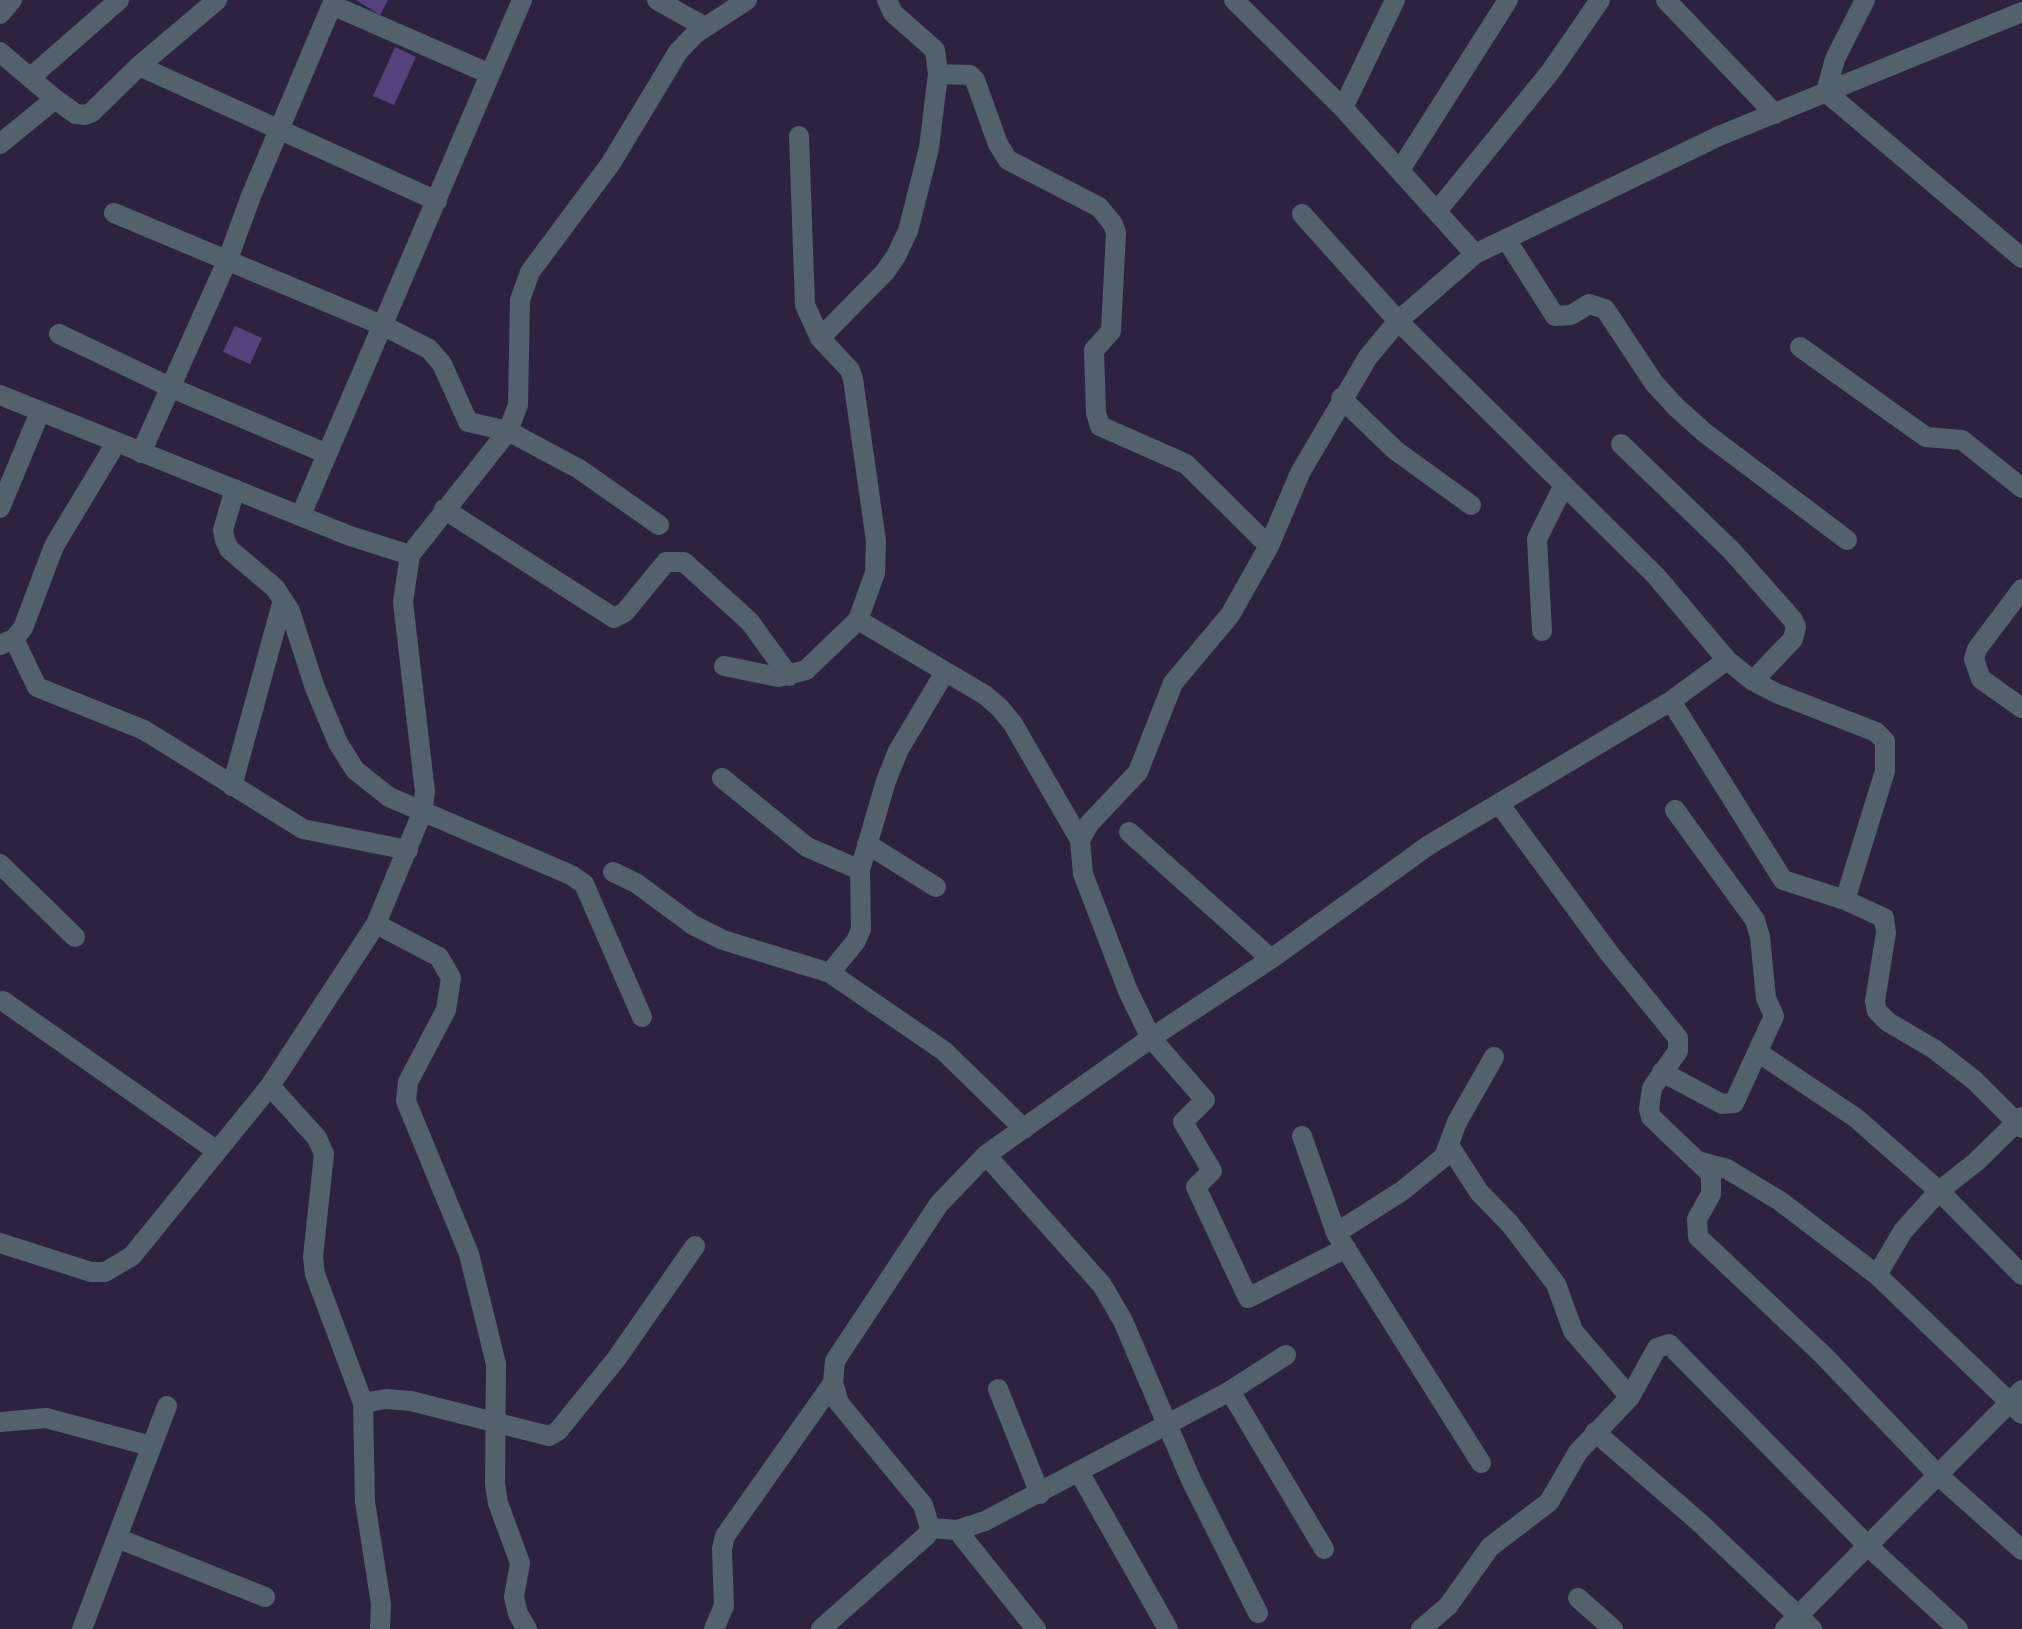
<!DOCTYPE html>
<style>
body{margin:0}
canvas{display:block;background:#2d2340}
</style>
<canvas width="2022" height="1629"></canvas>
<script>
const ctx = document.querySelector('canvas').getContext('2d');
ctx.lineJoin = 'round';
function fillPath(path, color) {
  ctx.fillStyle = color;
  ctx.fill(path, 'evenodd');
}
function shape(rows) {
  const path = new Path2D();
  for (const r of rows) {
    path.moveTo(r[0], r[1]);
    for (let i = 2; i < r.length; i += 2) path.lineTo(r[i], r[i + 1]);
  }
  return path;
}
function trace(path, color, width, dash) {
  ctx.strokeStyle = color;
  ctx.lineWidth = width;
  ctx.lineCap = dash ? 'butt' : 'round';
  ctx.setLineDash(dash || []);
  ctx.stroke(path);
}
fillPath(shape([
 [356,0,388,0,380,15],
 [395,47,416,57,394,105,373,96],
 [235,326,262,338,250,364,223,352]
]), '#55417b');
trace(shape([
 [657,0,705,27],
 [1234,0,1343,108,1475,254],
 [1666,0,1775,114],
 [332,5,490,74],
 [0,14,12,0],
 [0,52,55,99,76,114,85,115,92,112,139,66,217,0],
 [139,66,437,201],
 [938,74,970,75,975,80,998,144,1008,160,1099,207,1113,224,1116,233,1111,331,1094,350,1096,413,1100,426,1186,464,1269,546],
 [31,77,119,0],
 [1826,92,2022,258],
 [1826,92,1835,59,1865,0],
 [1343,108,1395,0],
 [0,144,55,99],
 [1400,170,1508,0],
 [1438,210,1551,71,1600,0],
 [114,213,384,326,429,349,442,364,468,422,508,431,579,469,659,525],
 [1302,214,1398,321,1656,576,1727,660,1753,681,1776,693,1876,732,1885,741,1885,771,1845,900],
 [1506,239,1555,316,1571,315,1589,304,1605,309,1654,383,1676,407,1705,433,1847,540],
 [59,334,172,388,325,453],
 [820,338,885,272,896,256,908,231,929,148,938,74,935,50,893,13,887,0],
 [1800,347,1926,437,1962,440,2022,488],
 [0,395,350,536,410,555],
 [1341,398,1395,450,1471,505],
 [1621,444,1731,550,1793,620,1796,627,1793,639,1753,681],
 [141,453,228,259,251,196,334,0],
 [235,489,223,530,225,540,229,549,275,588,290,611,315,688,338,743,355,770,389,797,571,875,584,884,642,1017],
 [0,508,40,412],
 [444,509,614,618,625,612,666,562,684,562,750,622,789,676],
 [301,515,522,0],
 [2022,589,1977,649,1974,659,1981,679,2022,708],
 [858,620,985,695,1000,708,1013,724,1080,840],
 [1542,631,1537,539,1563,487],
 [14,639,37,687,144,730,303,829,408,850],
 [0,645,14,639,23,628,54,546,116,443],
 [724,666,778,677,806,670,858,620,875,573,876,541,853,379,850,370,820,338,805,305,799,136],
 [1671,701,1783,880,1845,900,1884,918,1886,933,1875,1001,1877,1011,1888,1022,1934,1049,1974,1080,2022,1128],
 [722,778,807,847,860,870],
 [232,786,283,600],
 [1500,805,1609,953,1678,1038,1678,1051,1652,1088,1649,1109,1651,1117,1711,1174,1711,1194,1697,1219,1698,1237,1823,1355,1938,1475,2022,1550],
 [1129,832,1271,959],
 [867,844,936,887],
 [0,864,75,937],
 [613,872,636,883,693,925,723,940,830,973,944,1051,1024,1129],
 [376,924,439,957,451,978,446,1010,408,1082,406,1101,469,1254,496,1364,495,1484,498,1503,520,1563,514,1597,518,1614,527,1629],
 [830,973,856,941,861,929,860,870,886,781,898,751,945,672],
 [3,1001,217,1151],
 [1759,1053,1856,1118,1939,1191,2022,1275],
 [1662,1072,1722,1104,1734,1103,1774,1016,1766,998,1760,937,1755,920,1675,810],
 [270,1086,317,1138,324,1154,313,1257,315,1274,363,1403,365,1502,381,1604,380,1629],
 [1302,1136,1336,1233,1481,1463],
 [1450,1147,1479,1192,1510,1224,1556,1284,1573,1331,1630,1397],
 [986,1155,1102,1285,1123,1321,1191,1480,1258,1613],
 [1701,1162,1727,1169,1780,1201,1877,1275,2022,1414],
 [1336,1233,1402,1191,1444,1157,1457,1122,1494,1057],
 [0,1243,91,1272,105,1272,132,1256,270,1086,376,924,422,813,425,792,403,602,410,555,508,431,518,405,520,300,530,272,611,163,678,52,695,34,747,0],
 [1346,1248,1248,1298,1196,1187,1212,1171,1183,1122,1205,1100,1151,1038,1271,959,1429,845,1671,701,1727,660],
 [1877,1275,1903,1231,1939,1191,1976,1162,2022,1117],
 [998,1389,1040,1494],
 [1230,1391,1324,1549],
 [363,1403,386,1399,411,1401,549,1436,558,1431,617,1358,695,1246],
 [0,1422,46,1418,151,1446],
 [1595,1432,1699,1522,1812,1629],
 [1079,1472,1168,1629],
 [930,1528,957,1530,985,1521,1230,1391,1286,1355],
 [957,1530,1036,1629],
 [117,1538,265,1597],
 [1578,1598,1613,1629],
 [82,1629,167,1406],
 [714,1629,724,1606,722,1549,725,1536,833,1383],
 [821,1629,927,1535,930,1528,923,1505,839,1403,833,1383,835,1361,939,1204,986,1155,1151,1038,1128,991,1083,874,1080,840,1089,824,1138,772,1173,683,1230,615,1269,546,1300,473,1368,357,1398,321,1475,254,1719,136,2022,12],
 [1421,1629,1448,1606,1490,1547,1549,1502,1578,1452,1630,1397,1657,1348,1669,1344,1869,1547,1958,1629],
 [1785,1629,2022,1390]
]), '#52616b', 20);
</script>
